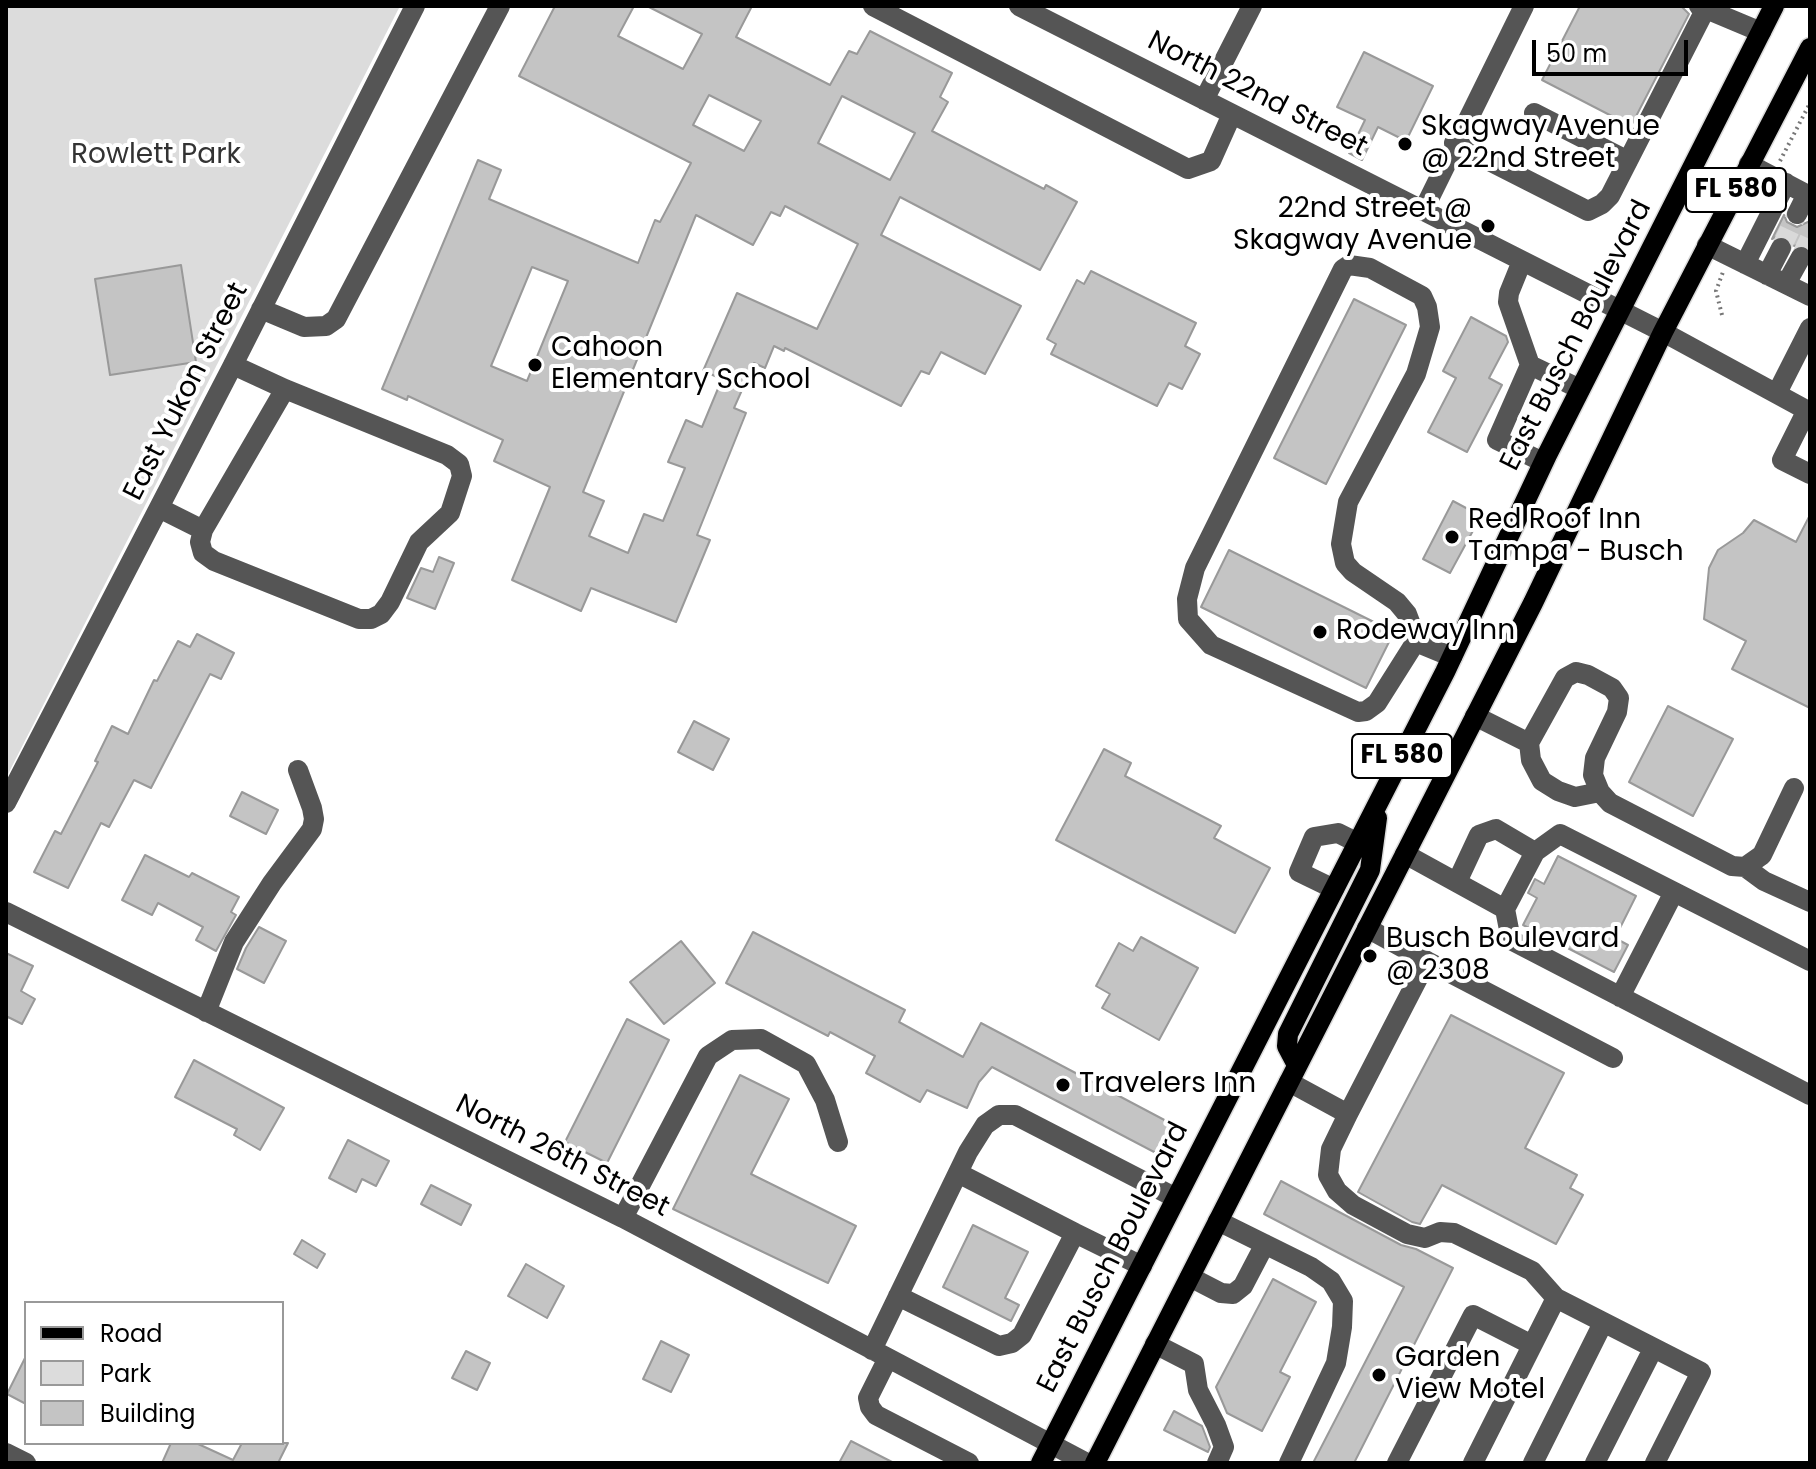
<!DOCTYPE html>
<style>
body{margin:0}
#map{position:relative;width:1816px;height:1469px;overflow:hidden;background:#fff;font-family:Poppins,sans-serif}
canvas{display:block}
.frame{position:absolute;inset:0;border:8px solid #000;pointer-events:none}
.legend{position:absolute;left:24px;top:1301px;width:260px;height:144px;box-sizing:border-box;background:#fff;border:2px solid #999;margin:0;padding:10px 14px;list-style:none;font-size:24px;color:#000}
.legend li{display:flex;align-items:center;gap:16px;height:40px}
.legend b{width:40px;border:2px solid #999}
.scale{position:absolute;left:1532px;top:40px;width:156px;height:36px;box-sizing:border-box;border:4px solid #000;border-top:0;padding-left:10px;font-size:24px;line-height:28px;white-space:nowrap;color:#000;-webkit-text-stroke:6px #fff;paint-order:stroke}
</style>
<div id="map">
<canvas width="1816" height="1469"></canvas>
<div class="frame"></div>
<ul class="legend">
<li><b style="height:10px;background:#000"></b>Road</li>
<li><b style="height:22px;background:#dcdcdc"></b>Park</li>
<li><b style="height:22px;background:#c4c4c4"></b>Building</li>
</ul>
<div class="scale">50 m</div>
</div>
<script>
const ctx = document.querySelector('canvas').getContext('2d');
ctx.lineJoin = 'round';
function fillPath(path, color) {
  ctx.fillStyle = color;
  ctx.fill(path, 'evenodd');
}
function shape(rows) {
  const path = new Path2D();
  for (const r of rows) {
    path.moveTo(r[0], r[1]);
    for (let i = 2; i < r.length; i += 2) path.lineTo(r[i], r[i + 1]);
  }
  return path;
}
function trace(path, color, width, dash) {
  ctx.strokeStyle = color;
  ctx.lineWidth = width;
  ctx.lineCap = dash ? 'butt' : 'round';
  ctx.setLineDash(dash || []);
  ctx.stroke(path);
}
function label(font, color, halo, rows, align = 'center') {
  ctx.font = font + ' Poppins,sans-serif';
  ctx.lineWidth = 8;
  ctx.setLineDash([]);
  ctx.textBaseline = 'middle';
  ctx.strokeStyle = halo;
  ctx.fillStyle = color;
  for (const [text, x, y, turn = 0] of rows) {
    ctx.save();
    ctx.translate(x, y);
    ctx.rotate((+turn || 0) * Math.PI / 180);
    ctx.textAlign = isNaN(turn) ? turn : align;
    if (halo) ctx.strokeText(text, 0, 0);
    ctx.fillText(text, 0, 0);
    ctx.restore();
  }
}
fillPath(shape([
 [6,6,400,6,6,778]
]), '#dcdcdc');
const building = shape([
 [555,6,634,6,618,36,683,69,702,34,647,6,752,6,736,37,830,85,849,51,857,54,870,31,952,73,940,97,948,102,932,131,1044,189,1046,185,1077,202,1040,270,900,197,881,235,1021,306,985,374,941,352,929,374,921,371,901,406,785,348,784,351,774,346,765,368,754,363,734,408,746,413,697,535,710,540,676,622,591,588,581,611,512,580,550,487,494,461,503,440,408,396,407,400,382,389,478,160,501,170,489,199,638,263,655,220,660,222,691,163,519,76,555,6],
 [709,95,761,121,744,151,693,125,709,95],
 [842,96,915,133,890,180,818,143,842,96],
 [785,206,858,244,817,329,737,293,703,371,722,379,702,427,686,420,668,462,685,468,663,521,644,514,628,553,589,536,604,501,583,492,696,215,753,245,771,212,780,216,785,206],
 [532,267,568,281,527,381,491,366,532,267],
 [1580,6,1681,6,1689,14,1631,126,1542,80,1580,6],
 [1364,52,1433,86,1406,141,1378,127,1362,160,1349,153,1365,120,1337,107,1364,52],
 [1784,215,1787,222,1797,227,1810,221,1810,248,1802,244,1794,246,1786,236,1780,235,1772,239,1784,215],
 [181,265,196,362,110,375,95,279,181,265],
 [1091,271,1196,323,1185,346,1200,354,1182,389,1169,383,1157,406,1051,354,1056,344,1047,339,1077,280,1084,284,1091,271],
 [1354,299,1406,325,1326,484,1274,458,1354,299],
 [1471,317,1506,336,1508,342,1489,378,1502,385,1467,452,1428,432,1456,378,1443,371,1471,317],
 [1453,501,1481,516,1450,573,1423,559,1453,501],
 [1810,515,1810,708,1732,669,1746,641,1704,619,1709,568,1718,550,1743,533,1754,520,1796,542,1810,515],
 [1229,550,1394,632,1366,688,1201,607,1229,550],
 [439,557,454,563,435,609,407,598,421,568,433,572,439,557],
 [197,634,234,653,221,679,210,674,151,788,134,780,109,827,101,823,68,888,34,872,55,831,61,834,98,762,95,761,112,726,128,734,154,680,157,681,178,641,190,647,197,634],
 [1668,706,1733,739,1693,816,1629,782,1668,706],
 [694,721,729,739,713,770,678,752,694,721],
 [1104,749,1131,763,1125,776,1221,826,1214,838,1270,868,1235,933,1056,840,1104,749],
 [242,792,278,810,266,834,230,816,242,792],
 [145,855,189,877,192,873,239,897,231,912,236,915,216,951,196,940,203,927,158,903,152,915,122,900,145,855],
 [1558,856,1636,896,1615,938,1628,945,1614,972,1523,925,1537,898,1528,893,1535,879,1544,884,1558,856],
 [259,927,286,941,264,983,237,969,246,948,259,927],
 [753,932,905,1010,899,1022,963,1057,981,1023,1172,1124,1156,1153,992,1067,979,1082,967,1108,927,1090,920,1102,866,1073,875,1056,830,1032,828,1036,726,983,753,932],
 [1141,937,1198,968,1159,1040,1102,1008,1110,994,1096,986,1119,943,1133,951,1141,937],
 [681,941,715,983,664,1024,630,982,681,941],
 [6,953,33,966,21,991,35,999,22,1024,8,1017,6,1021,6,953],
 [1451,1015,1564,1073,1525,1148,1577,1175,1570,1188,1583,1195,1556,1244,1442,1185,1420,1224,1412,1222,1358,1192,1451,1015],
 [627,1019,669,1040,607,1163,565,1142,627,1019],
 [194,1060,284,1108,260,1150,234,1135,237,1129,175,1097,194,1060],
 [740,1075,789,1099,751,1174,856,1226,828,1283,673,1209,740,1075],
 [348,1140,389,1161,376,1186,362,1179,356,1192,329,1178,348,1140],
 [1281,1181,1401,1245,1416,1249,1453,1268,1354,1463,1313,1463,1404,1287,1264,1214,1281,1181],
 [431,1185,471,1205,461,1225,421,1204,431,1185],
 [973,1225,1028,1252,1005,1298,1019,1305,1011,1321,943,1287,973,1225],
 [302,1240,325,1254,317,1268,294,1254,302,1240],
 [526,1264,564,1286,547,1318,508,1296,526,1264],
 [1273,1279,1316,1302,1280,1372,1290,1377,1262,1431,1227,1413,1216,1387,1273,1279],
 [661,1341,689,1355,671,1392,643,1379,661,1341],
 [466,1351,490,1363,477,1390,452,1378,466,1351],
 [26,1356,26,1404,7,1394,26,1356],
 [1174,1411,1202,1426,1210,1447,1208,1452,1164,1430,1174,1411],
 [851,1441,894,1463,839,1463,851,1441],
 [171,1443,196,1443,233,1460,242,1443,288,1443,278,1463,162,1463,171,1443]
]);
fillPath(building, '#c4c4c4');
trace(building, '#999', 2);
trace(shape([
 [1781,248,1797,214],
 [1801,257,1810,238]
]), '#d9d9d9', 20, [20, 10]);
const major = shape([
 [1297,1065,1287,1046,1288,1034,1370,870,1377,818],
 [1041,1463,1445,672,1547,455,1774,6],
 [1095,1463,1533,603,1663,332,1810,48]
]);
trace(major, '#dbdbdb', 23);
trace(shape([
 [1780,161,1810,103],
 [1722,315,1716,291,1723,272]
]), '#777', 4, [2, 4]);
trace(shape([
 [873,6,1188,169,1211,161,1232,114],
 [1019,6,1663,332,1810,412],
 [1699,6,1761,32],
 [1204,100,1252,6],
 [1534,113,1628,161],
 [1454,143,1588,211,1602,204,1610,196,1705,10],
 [1749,164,1810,196],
 [1423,211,1524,6],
 [1797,214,1807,194],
 [1707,245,1810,296],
 [1522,261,1509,293,1508,302,1530,365],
 [1745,264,1786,183],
 [1767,275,1781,248],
 [1786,284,1801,257],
 [261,309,304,327,326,326,336,319,500,6],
 [1777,393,1810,328],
 [1807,410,1782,460,1810,474],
 [1543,462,1497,440,1530,365,1580,389],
 [159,508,203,530,200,542,203,553,214,561,359,619,371,619,381,614,390,602,419,542,450,513,462,476,459,464,447,455,285,389,233,365],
 [203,530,285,389],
 [1418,643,1407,614,1397,602,1353,572,1345,563,1341,544,1348,502,1416,374,1430,327,1427,307,1422,296,1370,268,1349,265,1343,269,1195,568,1187,599,1188,619,1211,645,1358,712,1366,711,1377,703,1413,646,1418,643,1452,657],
 [1475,716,1529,743,1565,678,1576,672,1588,675,1612,688,1619,698,1617,712,1595,758,1593,775,1600,792,1610,803,1732,866,1745,867,1762,855,1794,788],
 [1529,743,1531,760,1542,781,1558,791,1575,797,1600,792],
 [6,803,233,365,415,6],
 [1405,854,1505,909],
 [1745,867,1764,881,1810,902],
 [1457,882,1479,835,1496,829,1535,852],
 [1334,889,1299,872,1314,837,1338,833,1358,843],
 [6,912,623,1218,1087,1463],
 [1367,928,1427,961],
 [1810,961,1560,834,1535,852,1505,909,1511,940,1810,1095],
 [1620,997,1674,892],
 [206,1012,234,942,272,883,312,829,314,819,312,808,298,770],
 [1289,1082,1348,1114,1331,1149,1328,1175,1337,1191,1353,1205,1407,1234,1425,1238,1440,1232,1454,1233,1532,1271,1556,1298,1701,1372,1655,1463],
 [1348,1114,1427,961,1613,1058],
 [623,1218,708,1056,732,1040,761,1039,806,1064,825,1100,838,1142],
 [1218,1221,1311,1267,1331,1281,1343,1301,1342,1327,1336,1363,1289,1463],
 [1075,1233,1142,1266],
 [1190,1277,1221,1293,1233,1294,1243,1286,1265,1244],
 [898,1296,999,1346,1012,1343,1022,1335,1075,1233,958,1173],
 [1155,1344,1194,1364,1198,1390,1216,1425,1224,1447,1217,1463],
 [872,1350,968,1152,985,1125,999,1115,1015,1115,1176,1198],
 [888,1358,868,1398,870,1407,876,1415,969,1463],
 [6,1453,26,1463],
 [1397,1463,1473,1315,1532,1345],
 [1473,1463,1556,1298],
 [1533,1463,1603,1323],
 [1595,1463,1653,1349]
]), '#555', 20);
trace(major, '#000', 20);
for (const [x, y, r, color] of [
 [1405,144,8,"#000"],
 [1488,226,8,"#000"],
 [535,365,8,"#000"],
 [1452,537,8,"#000"],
 [1320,632,8,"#000"],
 [1370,956,8,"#000"],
 [1063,1085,8,"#000"],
 [1379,1375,8,"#000"]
]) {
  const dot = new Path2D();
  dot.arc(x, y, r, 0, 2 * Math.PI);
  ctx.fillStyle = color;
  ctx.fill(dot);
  trace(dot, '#fff', 3);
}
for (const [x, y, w] of [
 [1736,190,100],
 [1402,756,100]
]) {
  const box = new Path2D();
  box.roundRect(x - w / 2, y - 22, w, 44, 6);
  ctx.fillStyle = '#fff';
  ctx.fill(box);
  trace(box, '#000', 2);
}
label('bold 26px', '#000', null, [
 ["FL 580",1736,190],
 ["FL 580",1402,756]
]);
label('28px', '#000', '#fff', [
 ["North 22nd Street",1257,95,27],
 ["East Busch Boulevard",1577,336,-63],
 ["East Yukon Street",187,392,-63],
 ["North 26th Street",562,1157,27],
 ["East Busch Boulevard",1114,1258,-63]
]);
label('28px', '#000', '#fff', [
 ["Skagway Avenue",1421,128],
 ["@ 22nd Street",1421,160],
 ["22nd Street @",1472,210,"right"],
 ["Skagway Avenue",1472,242,"right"],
 ["Cahoon",551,349],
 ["Elementary School",551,381],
 ["Red Roof Inn",1468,521],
 ["Tampa - Busch",1468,553],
 ["Rodeway Inn",1336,632],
 ["Busch Boulevard",1386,940],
 ["@ 2308",1386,972],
 ["Travelers Inn",1079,1085],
 ["Garden",1395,1359],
 ["View Motel",1395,1391]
], 'left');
label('28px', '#333', '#fff', [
 ["Rowlett Park",156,156]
]);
</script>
